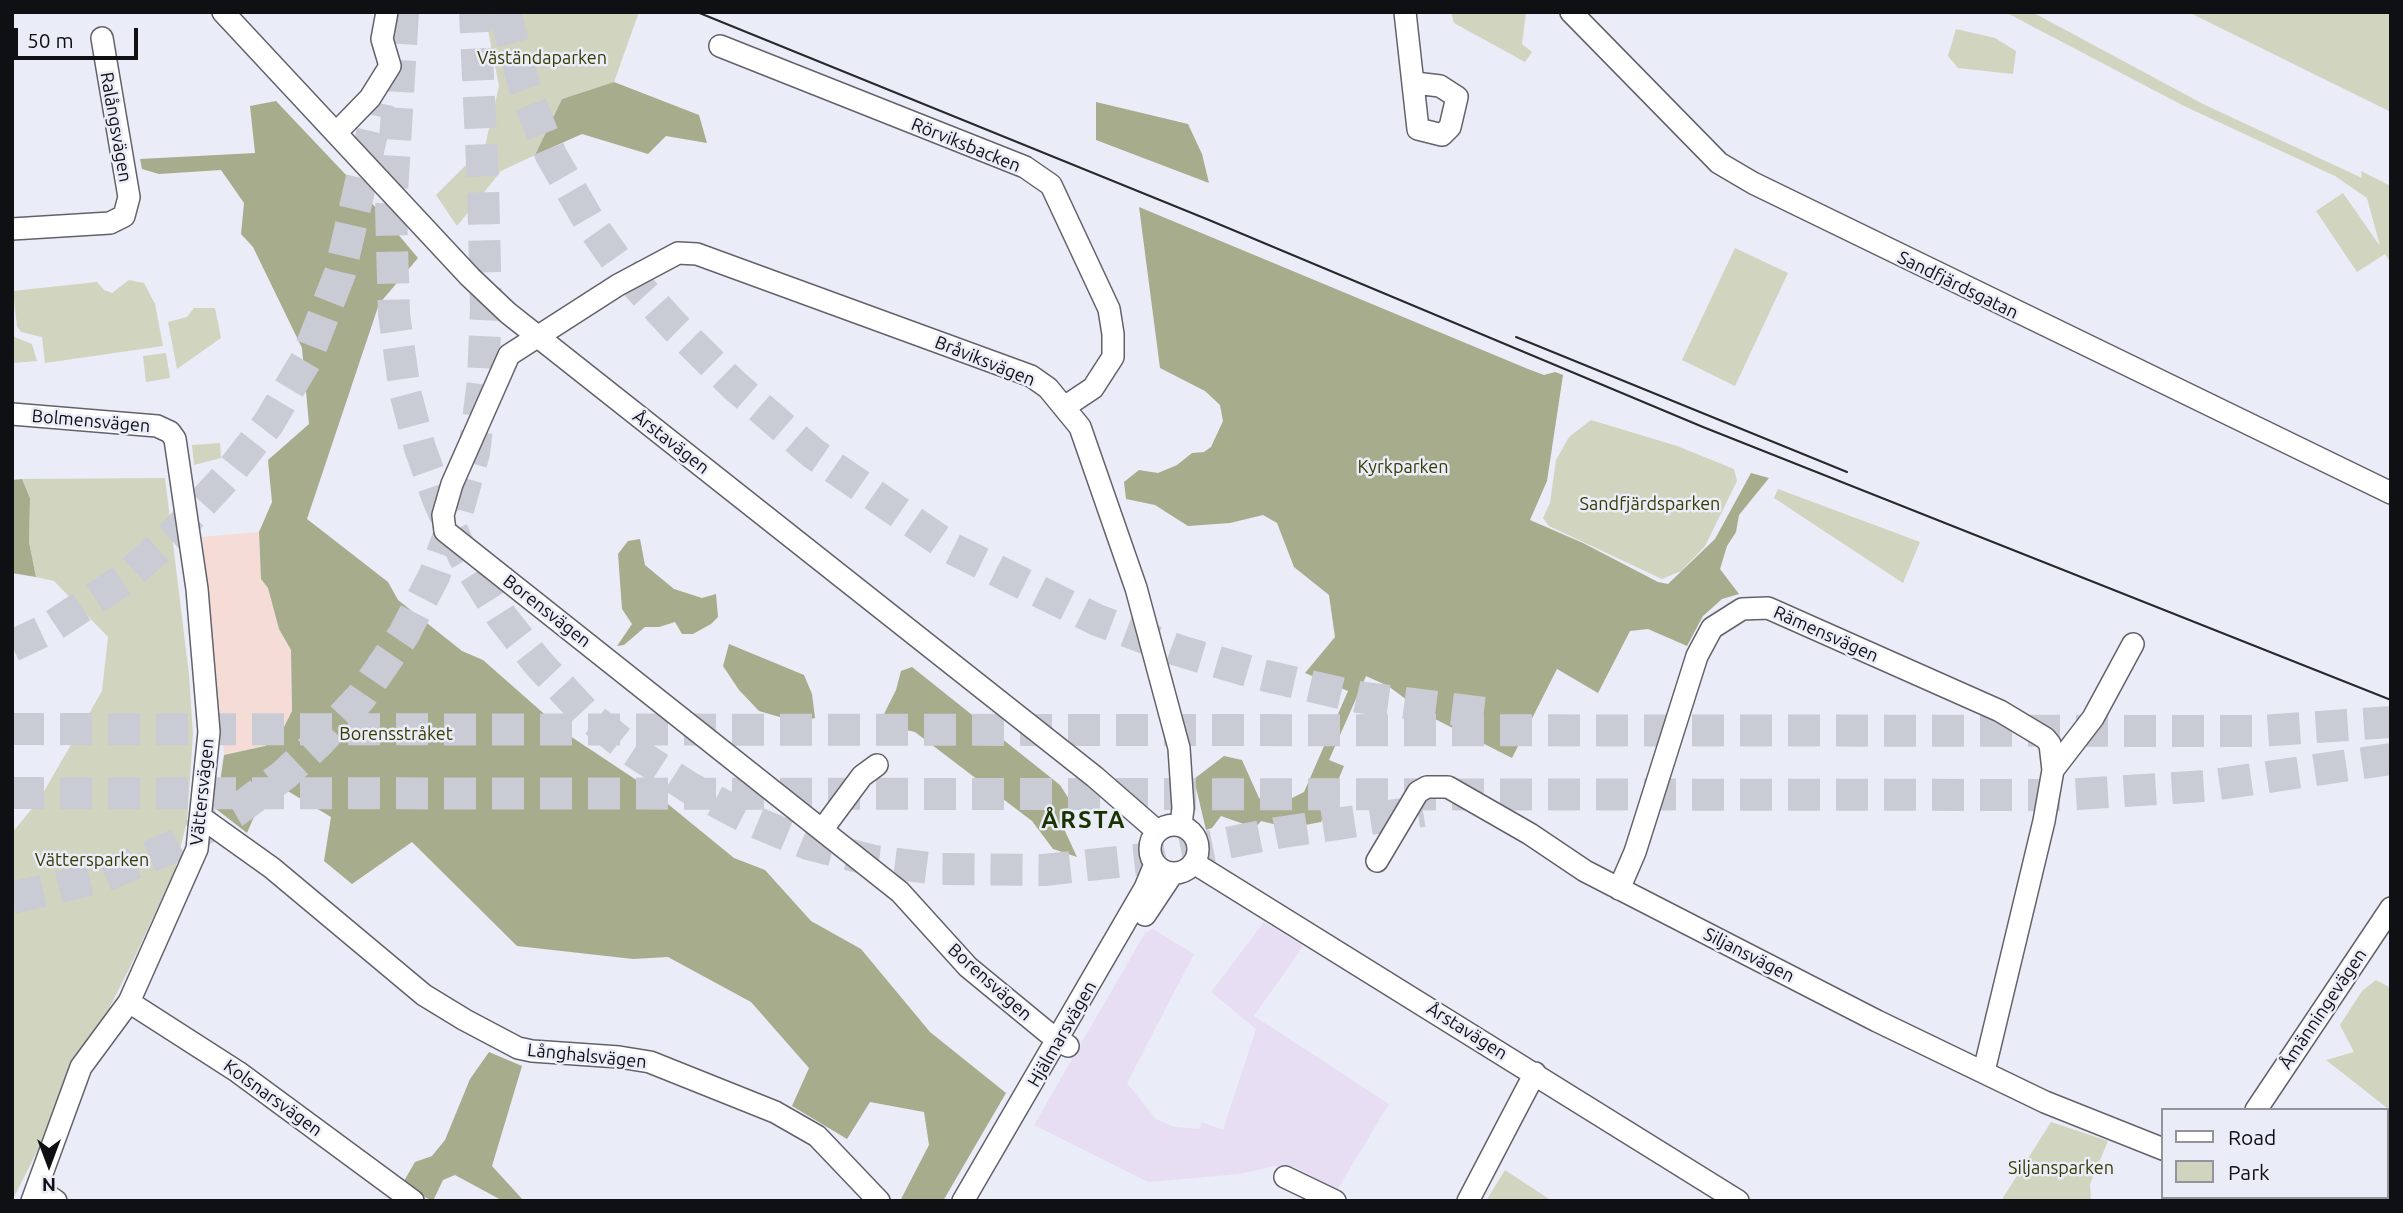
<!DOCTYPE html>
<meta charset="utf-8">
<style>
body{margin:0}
#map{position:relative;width:2403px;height:1213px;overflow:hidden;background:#eaecf7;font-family:Ubuntu,sans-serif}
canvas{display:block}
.frame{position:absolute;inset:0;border:14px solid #0f1013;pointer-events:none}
.legend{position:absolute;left:2161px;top:1108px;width:228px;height:91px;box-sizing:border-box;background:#eaecf7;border:2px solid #92949c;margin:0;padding:9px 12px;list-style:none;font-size:21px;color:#0f1013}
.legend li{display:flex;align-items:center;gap:14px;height:35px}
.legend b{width:35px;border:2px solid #92949c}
.north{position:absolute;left:14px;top:1129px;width:70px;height:70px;-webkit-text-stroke:5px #eaecf7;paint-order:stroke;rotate:180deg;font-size:19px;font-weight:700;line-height:28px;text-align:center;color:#0f1013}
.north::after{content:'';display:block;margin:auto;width:24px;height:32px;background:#0f1013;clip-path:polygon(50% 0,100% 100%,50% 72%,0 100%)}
.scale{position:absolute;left:14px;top:28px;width:124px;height:32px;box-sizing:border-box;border:4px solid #0f1013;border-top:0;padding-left:9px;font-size:21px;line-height:24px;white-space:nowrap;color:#0f1013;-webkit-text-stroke:5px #eaecf7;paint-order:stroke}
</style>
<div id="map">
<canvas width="2403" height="1213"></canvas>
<div class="frame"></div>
<ul class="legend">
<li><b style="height:9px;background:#fff"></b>Road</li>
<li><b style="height:19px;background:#d1d4bf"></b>Park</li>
</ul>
<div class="north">N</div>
<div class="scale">50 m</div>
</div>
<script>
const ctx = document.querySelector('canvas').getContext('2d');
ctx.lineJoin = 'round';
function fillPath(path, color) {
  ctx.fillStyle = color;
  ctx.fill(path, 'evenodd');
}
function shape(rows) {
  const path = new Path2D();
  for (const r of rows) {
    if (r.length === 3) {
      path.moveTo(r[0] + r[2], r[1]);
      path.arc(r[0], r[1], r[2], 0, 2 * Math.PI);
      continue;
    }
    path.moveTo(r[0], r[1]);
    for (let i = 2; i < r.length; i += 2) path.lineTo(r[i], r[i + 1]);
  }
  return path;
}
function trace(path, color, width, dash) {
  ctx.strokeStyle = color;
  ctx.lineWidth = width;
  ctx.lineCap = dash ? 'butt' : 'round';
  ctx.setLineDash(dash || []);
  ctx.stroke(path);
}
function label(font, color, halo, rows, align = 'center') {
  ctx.font = font + ' Ubuntu,sans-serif';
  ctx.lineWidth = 5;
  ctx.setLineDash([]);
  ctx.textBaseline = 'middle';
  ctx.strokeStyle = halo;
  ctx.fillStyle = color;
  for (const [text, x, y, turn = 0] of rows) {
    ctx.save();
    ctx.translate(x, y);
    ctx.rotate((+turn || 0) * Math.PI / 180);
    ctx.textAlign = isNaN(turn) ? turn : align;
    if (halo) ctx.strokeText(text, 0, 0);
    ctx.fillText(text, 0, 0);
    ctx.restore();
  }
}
fillPath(shape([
 [1264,922,1303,946,1254,1016,1389,1104,1337,1190,1295,1167,1275,1166,1239,1174,1148,1182,1034,1125,1145,933,1153,929,1194,954,1127,1083,1156,1119,1175,1127,1199,1129,1202,1122,1223,1130,1256,1029,1211,992]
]), '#e8def3');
fillPath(shape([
 [259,532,261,579,268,588,279,629,291,650,292,711,280,735,265,746,224,755,202,537]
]), '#f6dcd6');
fillPath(shape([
 [462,12,639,12,614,82,562,99,535,155,501,171,457,226,436,195,485,146,499,86,488,30],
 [1451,12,1526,12,1522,44,1532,52,1525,62,1454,23],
 [2005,12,2032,12,2205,105,2362,178,2361,171,2391,186,2391,263,2385,254,2357,272,2316,211,2343,193,2380,246,2367,198,2335,176,2184,106],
 [2188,12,2391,12,2391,112],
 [1956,29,1995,38,2016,51,2013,74,1958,68,1948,56],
 [1735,248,1788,273,1735,386,1682,360],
 [129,280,144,283,155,304,163,346,45,363,42,337,21,332,17,326,13,291,97,282,104,290,112,293],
 [194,308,215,308,221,338,177,369,168,322,187,317],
 [12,336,32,344,37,361,12,363],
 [166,353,170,378,146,382,143,356],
 [1591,420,1677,446,1734,469,1737,481,1705,546,1681,571,1662,579,1549,526,1543,518,1550,503,1556,460,1569,437],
 [220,443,221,458,194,465,192,445],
 [165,478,189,675,193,734,187,821,175,870,130,967,12,1201,12,833,39,800,102,691,108,637,54,581,36,577,29,542,30,498,22,479],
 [1778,489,1920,542,1903,583,1774,498],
 [2376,980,2391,988,2391,1111,2326,1060,2354,1052,2340,1025,2362,991],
 [2051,1122,2108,1141,2090,1184,2091,1201,2001,1201],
 [1505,1170,1552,1201,1486,1201]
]), '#d1d4bf');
fillPath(shape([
 [614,82,699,115,707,143,666,136,648,154,582,134,535,155,562,99],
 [276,101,365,195,418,258,379,304,307,519,388,582,398,600,462,651,483,660,567,734,647,787,734,858,765,870,811,921,861,949,930,1032,1006,1093,943,1201,900,1201,929,1145,924,1112,870,1102,847,1139,792,1106,809,1068,751,1002,668,957,633,959,517,946,412,842,352,884,324,861,331,817,276,784,253,819,247,833,216,809,224,755,265,746,280,735,292,711,291,650,279,629,268,588,261,579,259,532,272,502,268,460,309,424,302,348,253,247,241,234,244,203,221,170,159,174,142,169,140,159,255,153,250,106],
 [1096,102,1188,124,1202,154,1209,183,1096,140],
 [1139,207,1528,369,1544,375,1555,372,1563,375,1547,481,1530,520,1583,543,1658,582,1668,584,1715,539,1751,473,1769,478,1739,515,1736,532,1727,546,1720,569,1739,594,1722,599,1703,616,1687,646,1648,629,1630,631,1598,693,1557,669,1512,758,1429,716,1388,686,1366,676,1329,760,1344,766,1321,822,1290,828,1261,821,1255,828,1221,816,1212,828,1206,830,1194,779,1224,756,1242,760,1259,798,1276,806,1304,792,1348,691,1305,673,1335,637,1329,595,1294,567,1277,523,1263,515,1230,523,1188,526,1155,505,1126,499,1124,482,1139,470,1158,473,1177,465,1192,453,1204,452,1211,447,1223,421,1220,405,1205,391,1160,368],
 [22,479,30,498,29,542,36,577,12,573,12,480],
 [640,539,645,565,674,589,702,598,716,594,718,617,711,624,693,634,682,634,675,622,659,627,645,627,624,645,617,646,632,624,622,609,618,554,628,541],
 [729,644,804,675,812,694,815,718,797,722,759,711,739,690,723,666],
 [912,667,1060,785,1069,799,1065,831,1077,857,1053,849,1032,821,915,732,879,724,896,690,901,671],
 [489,1052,522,1066,492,1166,524,1201,503,1201,455,1175,443,1180,433,1201,401,1186,415,1162,432,1156,445,1140,470,1079]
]), '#a7ac8c');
trace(shape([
 [403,12,391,209,394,314,405,392,420,448,438,499,464,557,502,617,538,663,586,714,631,750,690,788,755,822,808,844,874,861,938,869,1044,870,1145,859,1277,833,1423,811],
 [505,12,525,89,551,155,590,223,624,271,675,327,735,386,814,454,951,548,1097,620,1177,650,1262,675,1358,697,1493,714],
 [12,646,48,629,124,579,175,533,227,476,268,424,306,360,340,273,379,103],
 [12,729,2259,731,2391,722],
 [12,793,2062,795,2206,786,2391,759],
 [12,898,105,876,172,847,236,811,284,775,318,743,361,697,404,634,434,576,458,510,474,453,483,380,486,308,483,185,475,12]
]), '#c9cbd5', 32, [32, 16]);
const minor = shape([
 [223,12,470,277,508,313,1095,777,1157,831],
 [1405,12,1418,129,1442,135,1450,127,1457,97,1440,86,1415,83],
 [1571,12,1719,163,1753,183,2391,493],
 [720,46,1025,167,1051,185,1109,309,1113,334,1113,357,1093,388,1066,406],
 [337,132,370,98,390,66,382,39,387,12],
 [12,229,110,223,124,216,129,197,102,38],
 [12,414,157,426,170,432,175,439,197,589,209,732,197,849,129,1002,81,1067,32,1201],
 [2053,770,2093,718,2133,644],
 [202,818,272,868,424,995,465,1020,518,1048,532,1051,619,1057,650,1062,775,1112,817,1136,879,1201],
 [1174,849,24],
 [822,830,862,776,877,765],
 [1377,861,1418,792,1427,787,1448,787,1530,834,1585,871,1877,1021,2045,1102,2163,1149],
 [1194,863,1738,1201],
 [1619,889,1635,852,1697,656,1712,628,1742,609,1768,608,2000,711,2045,738,2050,744,2053,770,2044,821,1984,1071],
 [1145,915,1173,873],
 [129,1002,238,1072,413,1201],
 [1068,1046,1047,1032,968,967,900,892,445,531,443,515,452,484,509,355,618,285,678,253,697,254,1031,376,1048,388,1080,427,1136,588,1179,748,1183,808,1181,825],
 [2256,1110,2391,908],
 [1285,1177,1335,1201],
 [38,1189,56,1201],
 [2242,1197,2247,1201],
 [963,1201,1145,888,1155,864],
 [1468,1201,1535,1073],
 [2195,1201,2198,1197]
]);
trace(minor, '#61626b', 24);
trace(minor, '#fff', 21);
trace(shape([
 [697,12,1209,220,1703,427,2391,700],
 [1516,337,1847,472]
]), '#26282b', 2);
label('18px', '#363b02', '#eaecf7', [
 ["Väständaparken",542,58],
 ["Kyrkparken",1403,467],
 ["Sandfjärdsparken",1650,504],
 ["Borensstråket",396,734],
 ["Vättersparken",92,860],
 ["Siljansparken",2061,1168]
]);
label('18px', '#0f1013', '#eaecf7', [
 ["Ralångsvägen",116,127,80],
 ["Rörviksbacken",966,145,22],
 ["Sandfjärdsgatan",1958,285,26],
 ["Bråviksvägen",985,361,22],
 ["Bolmensvägen",91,421,5],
 ["Årstavägen",671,442,38],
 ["Borensvägen",547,611,38],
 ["Rämensvägen",1826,634,24],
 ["Vättersvägen",202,792,-84],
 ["Siljansvägen",1749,955,27],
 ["Borensvägen",990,982,42],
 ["Åmänningevägen",2323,1009,-56],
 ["Årstavägen",1467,1031,32],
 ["Hjälmarsvägen",1062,1034,-60],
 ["Långhalsvägen",587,1056,6],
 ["Kolsnarsvägen",273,1098,36]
]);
ctx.letterSpacing = '2px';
label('bold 24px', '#1b3301', '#eaecf7', [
 ["ÅRSTA",1084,820]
]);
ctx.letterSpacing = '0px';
</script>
